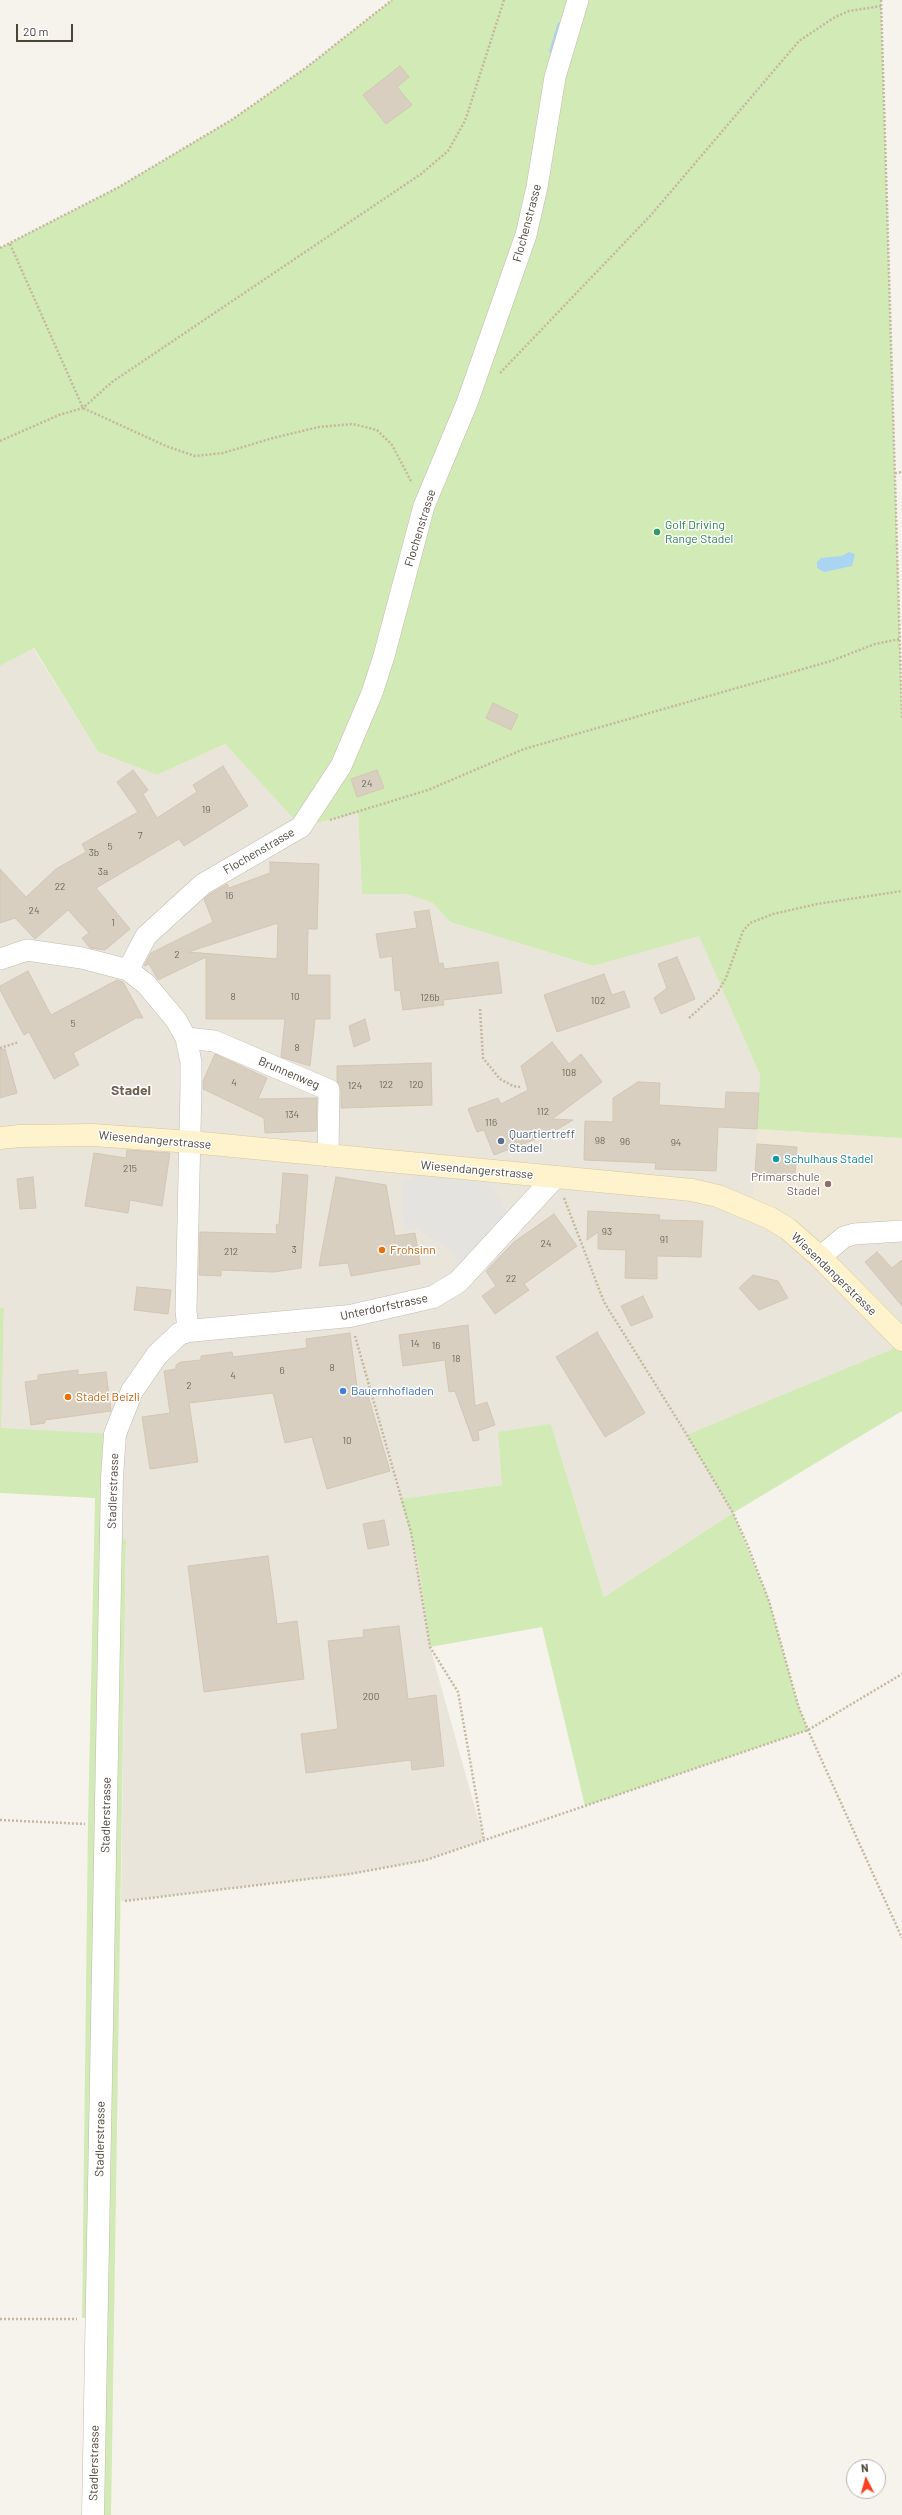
<!DOCTYPE html>
<style>
body{margin:0}
#map{position:relative;width:902px;height:2515px;overflow:hidden;background:#f6f3ec;font-family:Barlow,sans-serif}
canvas{display:block}
.north{position:absolute;left:846px;top:2459px;width:40px;height:40px;box-sizing:border-box;background:#fff;border:1px solid #b7b4b0;border-radius:50%;rotate:354deg;font-size:11px;font-weight:700;line-height:16px;text-align:center;color:#4b4439}
.north::after{content:'';display:block;margin:auto;width:14px;height:18px;background:#fc3f1d;clip-path:polygon(50% 0,100% 100%,50% 72%,0 100%)}
.scale{position:absolute;left:16px;top:24px;width:57px;height:18px;box-sizing:border-box;border:2px solid #4b4439;border-top:0;padding-left:5px;font-size:12px;line-height:14px;white-space:nowrap;color:#4b4439;-webkit-text-stroke:3px #fff;paint-order:stroke}
</style>
<div id="map">
<canvas width="902" height="2515"></canvas>
<div class="north">N</div>
<div class="scale">20 m</div>
</div>
<script>
const ctx = document.querySelector('canvas').getContext('2d');
ctx.lineJoin = 'round';
function fillPath(path, color) {
  ctx.fillStyle = color;
  ctx.fill(path, 'evenodd');
}
function shape(rows) {
  const path = new Path2D();
  for (const r of rows) {
    path.moveTo(r[0], r[1]);
    for (let i = 2; i < r.length; i += 2) path.lineTo(r[i], r[i + 1]);
  }
  return path;
}
function trace(path, color, width, dash) {
  ctx.strokeStyle = color;
  ctx.lineWidth = width;
  ctx.lineCap = dash ? 'butt' : 'round';
  ctx.setLineDash(dash || []);
  ctx.stroke(path);
}
function label(font, color, halo, rows, align = 'center') {
  ctx.font = font + ' Barlow,sans-serif';
  ctx.lineWidth = 3;
  ctx.setLineDash([]);
  ctx.textBaseline = 'middle';
  ctx.strokeStyle = halo;
  ctx.fillStyle = color;
  for (const [text, x, y, turn = 0] of rows) {
    ctx.save();
    ctx.translate(x, y);
    ctx.rotate((+turn || 0) * Math.PI / 180);
    ctx.textAlign = isNaN(turn) ? turn : align;
    if (halo) ctx.strokeText(text, 0, 0);
    ctx.fillText(text, 0, 0);
    ctx.restore();
  }
}
fillPath(shape([
 [33,648,98,752,157,775,225,744,301,827,358,813,362,894,406,894,433,903,450,922,593,966,699,935,760,1075,758,1129,902,1138,902,1345,688,1436,733,1513,604,1597,551,1424,502,1485,400,1499,418,1561,430,1647,484,1840,426,1860,350,1874,121,1901,126,1541,111,1525,115,1434,0,1429,4,1308,0,1307,0,666]
]), '#eae5da');
fillPath(shape([
 [757,1129,902,1138,902,1231,854,1234,820,1257,750,1209,753,1196]
]), '#efe8d6');
fillPath(shape([
 [392,0,881,0,902,718,902,1138,757,1129,760,1075,699,936,593,966,450,922,433,903,406,894,362,894,358,813,301,827,225,744,157,775,98,752,34,648,0,666,0,248,119,187,233,119,307,67],
 [0,1307,4,1308,1,1428,115,1434,111,1525,126,1541,111,2515,93,2515,96,2318,82,2318,88,1824,95,1498,0,1493],
 [902,1345,902,1411,733,1513,769,1601,798,1705,808,1730,585,1806,542,1627,430,1647,418,1561,400,1499,502,1485,498,1432,551,1424,604,1597,733,1513,687,1435]
]), '#d2eab5');
fillPath(shape([
 [412,1172,489,1180,509,1216,466,1259,457,1265,454,1253,418,1229,405,1231,401,1201,402,1180,414,1181]
]), '#e5e3e0');
fillPath(shape([
 [849,552,855,554,852,566,824,572,817,568,817,562,821,558,842,556]
]), '#a9d4f2');
trace(shape([
 [552,51,560,25]
]), '#a9d4f2', 5.5);
const building = shape([
 [400,66,409,77,397,87,412,105,386,124,363,95,400,66],
 [493,703,518,715,511,730,486,718,493,703],
 [223,766,248,806,184,846,179,839,96,888,130,929,105,950,90,948,82,938,89,933,68,910,35,939,15,918,0,923,0,869,26,897,56,869,86,852,82,844,138,812,117,782,133,770,148,790,143,794,157,818,197,792,193,785,223,766],
 [377,770,384,788,357,797,351,779,377,770],
 [270,862,319,864,317,929,308,929,307,975,330,975,330,1019,315,1019,310,1066,281,1057,285,1019,206,1019,206,957,158,980,149,964,144,966,151,953,213,922,204,899,210,894,227,884,229,888,270,873,270,862],
 [278,923,277,959,188,952,278,923],
 [429,910,439,964,443,963,444,969,498,962,502,993,443,1000,444,1005,403,1010,400,990,395,991,392,956,380,958,376,934,417,928,414,912,429,910],
 [677,957,695,999,661,1014,654,998,667,988,658,964,677,957],
 [28,971,51,1015,117,980,123,982,143,1018,136,1018,73,1053,79,1065,54,1079,29,1032,24,1035,0,990,0,986,28,971],
 [604,974,612,995,624,991,630,1007,557,1032,544,995,604,974],
 [365,1019,370,1040,354,1047,349,1026,365,1019],
 [552,1042,569,1064,581,1054,602,1082,552,1119,573,1120,549,1134,494,1155,484,1130,477,1132,468,1109,498,1098,501,1104,528,1090,521,1066,552,1042],
 [5,1049,17,1093,0,1098,0,1050,5,1049],
 [215,1054,267,1078,258,1099,317,1098,316,1131,265,1133,264,1118,203,1089,203,1081,215,1054],
 [431,1063,432,1105,341,1108,341,1090,337,1082,337,1066,431,1063],
 [638,1082,660,1083,659,1105,725,1109,726,1092,759,1093,757,1129,718,1127,716,1171,655,1169,656,1163,584,1160,585,1121,613,1122,613,1098,638,1082],
 [757,1144,797,1147,795,1175,755,1172,757,1144],
 [127,1150,170,1153,162,1206,130,1200,128,1213,85,1206,94,1153,126,1158,127,1150],
 [283,1173,308,1175,301,1268,274,1272,221,1270,221,1276,199,1275,200,1232,277,1234,276,1225,279,1224,283,1173],
 [33,1177,36,1208,20,1209,17,1179,33,1177],
 [336,1177,386,1185,395,1236,415,1233,420,1264,351,1276,348,1263,319,1266,336,1177],
 [588,1211,660,1215,659,1220,703,1221,701,1257,657,1256,657,1279,625,1278,626,1250,598,1249,598,1232,587,1240,588,1211],
 [554,1214,577,1246,524,1284,529,1290,495,1314,482,1296,496,1286,486,1271,514,1242,554,1214],
 [877,1252,892,1268,902,1260,902,1306,865,1262,877,1252],
 [753,1275,778,1281,788,1298,759,1310,739,1288,753,1275],
 [137,1287,171,1290,168,1314,134,1310,137,1287],
 [643,1296,653,1317,631,1326,621,1306,643,1296],
 [468,1325,475,1406,487,1402,495,1425,478,1431,479,1440,473,1441,455,1391,449,1392,445,1360,403,1366,399,1335,468,1325],
 [597,1332,645,1413,605,1437,556,1357,597,1332],
 [350,1333,358,1395,367,1392,390,1471,327,1489,312,1437,285,1443,273,1393,189,1403,198,1462,150,1469,142,1417,170,1413,164,1371,176,1369,176,1365,181,1362,201,1360,201,1356,232,1352,233,1357,307,1348,306,1339,350,1333],
 [78,1370,78,1375,106,1372,111,1411,45,1420,45,1423,31,1425,25,1382,38,1380,38,1375,78,1370],
 [384,1520,389,1545,368,1549,363,1524,384,1520],
 [268,1556,277,1624,297,1621,304,1679,204,1692,188,1566,268,1556],
 [399,1626,408,1699,436,1695,444,1766,412,1770,411,1760,306,1773,301,1734,338,1729,328,1641,364,1637,363,1630,399,1626]
]);
fillPath(building, '#d8cfc1');
trace(building, '#d3c7b4', 1);
const minor = shape([
 [0,959,27,950,82,958,128,970,146,984,176,1020,186,1038,191,1062,191,1087,186,1310,188,1331],
 [128,970,146,936,203,884,301,827,341,766,372,693,384,656,424,506,467,403,526,235,537,187,555,77,578,0],
 [186,1038,214,1041,329,1090,328,1156],
 [820,1257,844,1237,854,1234,902,1231]
]);
const tertiary = shape([
 [93,2515,112,1477,115,1434,132,1391,157,1355,179,1334,188,1331,350,1316,433,1297,458,1282,555,1177]
]);
const secondary = shape([
 [0,1138,20,1136,93,1135,191,1142,692,1190,718,1196,770,1218,788,1229,820,1257,902,1340]
]);
trace(minor, '#c2bbae', 22);
trace(tertiary, '#c2bbae', 23);
trace(secondary, '#d6c79b', 23);
trace(shape([
 [881,0,902,718],
 [10,244,83,408,166,446,195,456,223,453,273,438,319,427,353,424,377,430,392,445,412,483],
 [0,248,119,187,233,119,307,67,392,0],
 [500,373,651,215,799,41,835,17,849,11,881,6],
 [0,441,59,415,83,408,112,382,421,174,448,151,465,121,504,0],
 [895,473,902,472],
 [330,820,428,790,524,749,831,661,875,644,900,639],
 [480,1009,483,1058,500,1079,513,1086,521,1087],
 [689,1018,717,993,726,978,743,931,750,923,773,914,817,904,902,891],
 [0,1048,19,1042],
 [564,1198,604,1302,687,1435,733,1513,747,1544,769,1601,798,1705,808,1730,902,1938],
 [355,1336,411,1532,430,1647,458,1692,484,1840],
 [0,1820,85,1824],
 [125,1901,350,1874,426,1860,808,1730,902,1674],
 [0,2319,77,2319]
]), '#c4b79f', 2.5, [2, 2]);
trace(minor, '#fff', 21);
trace(tertiary, '#fff', 22);
trace(secondary, '#fff3cd', 22);
for (const [x, y, r, color] of [
 [657,532,4,"#2e9e5b"],
 [501,1141,4,"#5c6f8a"],
 [776,1159,4,"#0f9aa8"],
 [828,1184,4,"#8d6e63"],
 [382,1250,4,"#e8710a"],
 [343,1391,4,"#3f7fe0"],
 [68,1397,4,"#e8710a"]
]) {
  const dot = new Path2D();
  dot.arc(x, y, r, 0, 2 * Math.PI);
  ctx.fillStyle = color;
  ctx.fill(dot);
  trace(dot, '#fff', 1.5);
}
label('10px', '#6e675b', null, [
 ["24",367,784],
 ["19",206,810],
 ["7",140,836],
 ["5",110,847],
 ["3b",94,853],
 ["3a",103,872],
 ["22",60,887],
 ["16",229,896],
 ["24",34,911],
 ["1",113,923],
 ["2",177,955],
 ["8",233,997],
 ["10",295,997],
 ["126b",430,998],
 ["102",598,1001],
 ["5",73,1024],
 ["8",297,1048],
 ["108",569,1073],
 ["4",234,1083],
 ["122",386,1085],
 ["120",416,1085],
 ["124",355,1086],
 ["112",543,1112],
 ["134",292,1115],
 ["116",491,1123],
 ["98",600,1141],
 ["96",625,1142],
 ["94",676,1143],
 ["215",130,1169],
 ["93",607,1232],
 ["91",664,1240],
 ["24",546,1244],
 ["3",294,1250],
 ["212",231,1252],
 ["22",511,1279],
 ["14",415,1344],
 ["16",436,1346],
 ["18",456,1359],
 ["8",332,1368],
 ["6",282,1371],
 ["4",233,1376],
 ["2",189,1386],
 ["10",347,1441],
 ["200",371,1697]
]);
label('12px', '#4b4439', '#fff', [
 ["Flochenstrasse",527,223,-75],
 ["Flochenstrasse",420,528,-73],
 ["Flochenstrasse",259,851,-30],
 ["Brunnenweg",289,1073,23],
 ["Wiesendangerstrasse",155,1140,5],
 ["Wiesendangerstrasse",477,1170,5],
 ["Wiesendangerstrasse",834,1274,44],
 ["Unterdorfstrasse",384,1307,-12],
 ["Stadlerstrasse",113,1491,-88],
 ["Stadlerstrasse",106,1815,-89],
 ["Stadlerstrasse",100,2139,-89],
 ["Stadlerstrasse",94,2463,-89]
]);
label('12px', '#27864d', '#fff', [
 ["Golf Driving",665,525],
 ["Range Stadel",665,539]
], 'left');
label('12px', '#4e5e75', '#fff', [
 ["Quartiertreff",509,1134],
 ["Stadel",509,1148]
], 'left');
label('12px', '#0d838f', '#fff', [
 ["Schulhaus Stadel",784,1159]
], 'left');
label('12px', '#785e54', '#fff', [
 ["Primarschule",820,1177],
 ["Stadel",820,1191]
], 'right');
label('12px', '#c56008', '#fff', [
 ["Frohsinn",390,1250],
 ["Stadel Beizli",76,1397]
], 'left');
label('12px', '#366cbe', '#fff', [
 ["Bauernhofladen",351,1391]
], 'left');
label('bold 14px', '#6e6250', '#fff', [
 ["Stadel",131,1090]
]);
</script>
